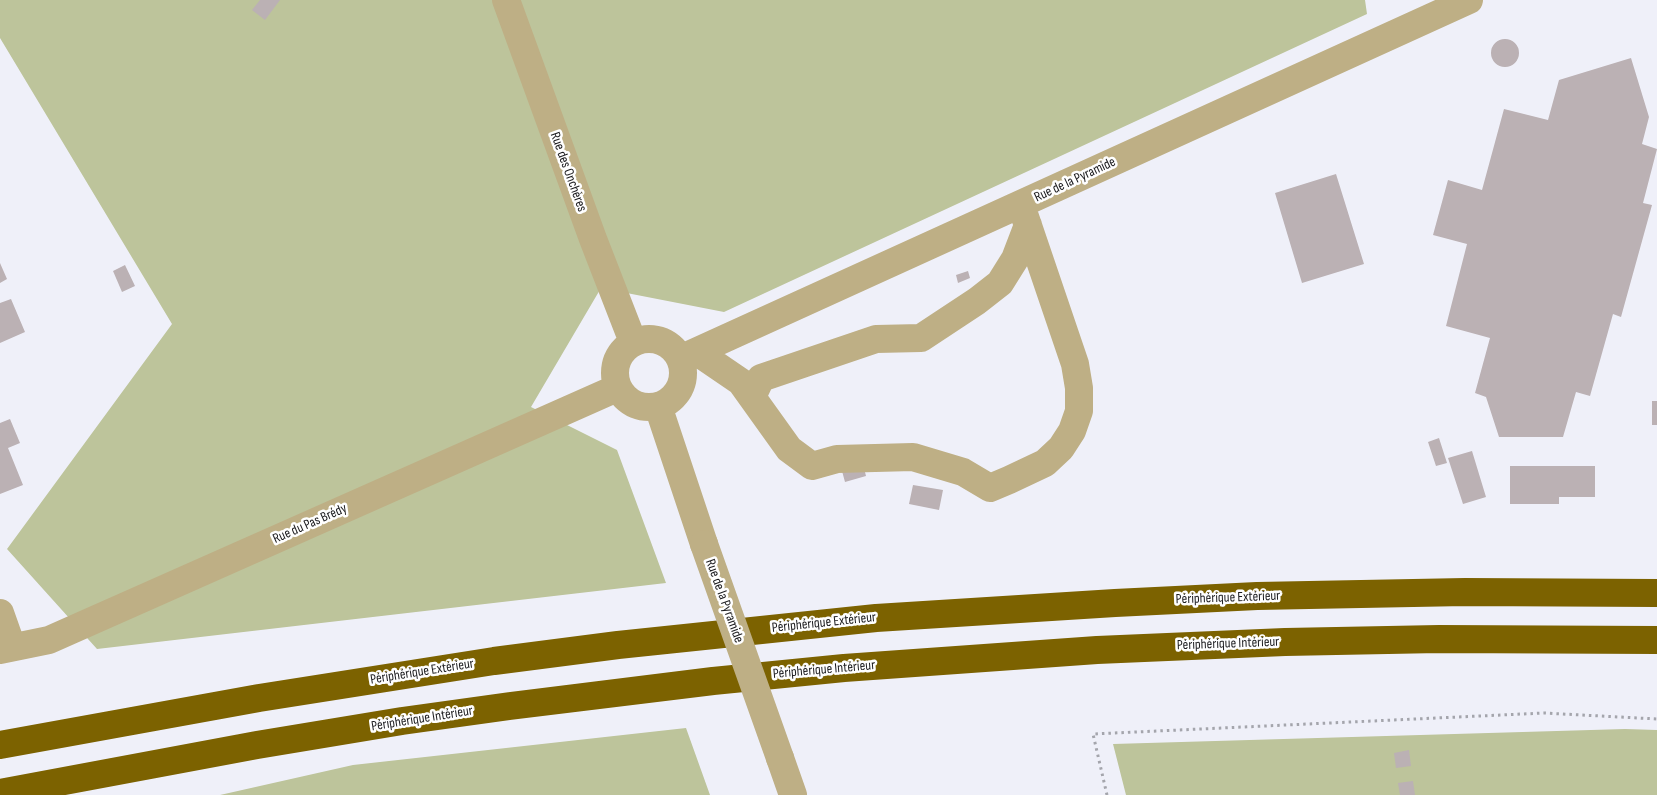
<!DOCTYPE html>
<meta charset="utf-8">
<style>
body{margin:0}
canvas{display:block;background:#eff0f9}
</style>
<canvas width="1657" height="795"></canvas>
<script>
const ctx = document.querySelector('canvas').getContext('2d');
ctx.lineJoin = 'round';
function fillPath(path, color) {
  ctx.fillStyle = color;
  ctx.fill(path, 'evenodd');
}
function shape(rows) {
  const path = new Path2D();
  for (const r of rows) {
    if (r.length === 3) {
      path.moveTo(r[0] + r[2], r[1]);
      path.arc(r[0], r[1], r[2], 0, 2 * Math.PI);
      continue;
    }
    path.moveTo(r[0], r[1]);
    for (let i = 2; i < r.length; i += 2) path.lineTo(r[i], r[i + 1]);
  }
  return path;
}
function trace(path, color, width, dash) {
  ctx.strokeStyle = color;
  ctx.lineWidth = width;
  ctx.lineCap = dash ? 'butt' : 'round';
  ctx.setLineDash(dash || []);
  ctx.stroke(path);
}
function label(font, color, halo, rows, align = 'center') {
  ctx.font = font + ' "Sofia Sans Condensed",sans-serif';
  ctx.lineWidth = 5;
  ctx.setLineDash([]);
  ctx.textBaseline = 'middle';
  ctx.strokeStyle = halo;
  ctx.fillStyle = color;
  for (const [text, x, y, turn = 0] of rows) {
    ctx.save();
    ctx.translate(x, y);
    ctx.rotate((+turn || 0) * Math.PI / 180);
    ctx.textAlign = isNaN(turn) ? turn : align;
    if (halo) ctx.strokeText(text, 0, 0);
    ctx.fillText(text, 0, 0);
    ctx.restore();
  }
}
fillPath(shape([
 [0,0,1365,0,1367,14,724,312,601,288,531,407,617,450,666,583,97,649,7,549,172,324,0,38],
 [686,728,710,795,220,795,353,765],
 [1625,729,1657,730,1657,795,1126,795,1113,744]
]), '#bdc49b');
fillPath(shape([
 [260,0,280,0,265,20,252,10],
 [1505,53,14],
 [1631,58,1649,117,1642,144,1657,149,1643,203,1652,205,1621,317,1613,314,1590,396,1576,392,1563,437,1499,437,1486,397,1475,393,1490,338,1446,326,1467,244,1433,235,1448,180,1482,190,1504,109,1548,120,1559,80],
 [1336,174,1364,264,1302,283,1275,193],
 [0,263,7,279,0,283],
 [125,265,135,286,122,292,113,271],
 [968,271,970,278,958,283,956,275],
 [11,299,25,332,0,343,0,303],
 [1652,401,1657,401,1657,425,1652,425],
 [10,419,20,443,8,448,23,485,0,494,0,423],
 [1439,438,1447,463,1436,466,1428,442],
 [1472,451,1486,497,1463,504,1448,458],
 [863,464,866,476,845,482,842,471],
 [1510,466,1595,466,1595,497,1559,497,1559,504,1510,504],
 [913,485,943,490,939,510,909,504],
 [1409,750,1411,766,1396,768,1394,753],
 [1413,781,1415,795,1400,795,1398,783]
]), '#bbb1b4');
trace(shape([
 [1107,795,1093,734,1544,713,1657,719]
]), '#a4a5ac', 3, [2.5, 4]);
trace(shape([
 [506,0,593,239,633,342],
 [649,373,34],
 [697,352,741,382,789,449,812,466,837,459,913,457,963,472,990,488,1009,480,1045,463,1061,448,1072,431,1079,411,1079,388,1075,364,1021,205],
 [680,359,1469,0],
 [752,397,761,378,876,339,921,338,977,301,1000,283,1015,259,1028,225],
 [658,406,704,544],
 [0,613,12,647],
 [0,650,49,640,617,388],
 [780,758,793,795]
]), '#beaf85', 28);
trace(shape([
 [0,745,259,698,494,661,618,645,876,618,1115,603,1257,596,1465,592,1657,593],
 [0,793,257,745,402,721,510,706,713,681,844,668,1097,650,1285,642,1439,639,1657,640]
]), '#7c6200', 28);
trace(shape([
 [704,544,780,758]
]), '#beaf85', 28);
label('14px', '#1a1a1d', '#fff', [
 ["Rue des Onchères",568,172,70],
 ["Rue de la Pyramide",1075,180,-25],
 ["Rue du Pas Brédy",310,524,-24],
 ["Périphérique Extérieur",1228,598,-2],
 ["Rue de la Pyramide",724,601,70],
 ["Périphérique Extérieur",824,623,-6],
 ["Périphérique Intérieur",1228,644,-2],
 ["Périphérique Intérieur",824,670,-5],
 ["Périphérique Extérieur",422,672,-9],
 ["Périphérique Intérieur",422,719,-9]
]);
</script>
